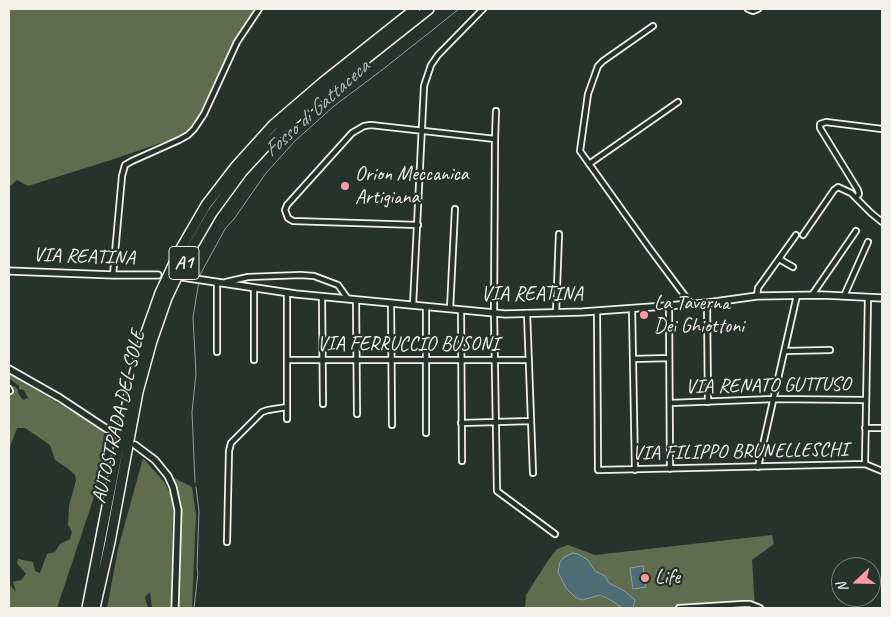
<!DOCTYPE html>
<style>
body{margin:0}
#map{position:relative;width:891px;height:617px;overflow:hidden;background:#26332d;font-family:Caveat,sans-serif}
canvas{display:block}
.frame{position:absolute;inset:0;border:10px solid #f4f1e8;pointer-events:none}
.north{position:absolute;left:831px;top:557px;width:50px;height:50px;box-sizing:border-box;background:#26332d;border:1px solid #787f78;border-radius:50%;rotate:249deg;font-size:14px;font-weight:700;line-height:20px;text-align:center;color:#f4f1e8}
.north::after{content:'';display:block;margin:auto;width:18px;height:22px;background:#ff9aa2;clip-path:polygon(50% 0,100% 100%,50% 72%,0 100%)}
</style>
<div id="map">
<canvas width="891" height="617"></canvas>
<div class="frame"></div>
<div class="north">N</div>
</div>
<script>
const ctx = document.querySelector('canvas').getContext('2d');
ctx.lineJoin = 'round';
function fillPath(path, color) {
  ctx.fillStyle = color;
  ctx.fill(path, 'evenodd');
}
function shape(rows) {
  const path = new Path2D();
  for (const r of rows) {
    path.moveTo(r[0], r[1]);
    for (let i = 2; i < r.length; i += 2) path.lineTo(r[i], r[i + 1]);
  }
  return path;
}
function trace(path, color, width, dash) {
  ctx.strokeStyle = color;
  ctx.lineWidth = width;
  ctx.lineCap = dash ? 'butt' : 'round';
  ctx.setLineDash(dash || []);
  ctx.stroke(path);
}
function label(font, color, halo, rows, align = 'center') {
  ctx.font = font + ' Caveat,sans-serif';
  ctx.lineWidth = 4.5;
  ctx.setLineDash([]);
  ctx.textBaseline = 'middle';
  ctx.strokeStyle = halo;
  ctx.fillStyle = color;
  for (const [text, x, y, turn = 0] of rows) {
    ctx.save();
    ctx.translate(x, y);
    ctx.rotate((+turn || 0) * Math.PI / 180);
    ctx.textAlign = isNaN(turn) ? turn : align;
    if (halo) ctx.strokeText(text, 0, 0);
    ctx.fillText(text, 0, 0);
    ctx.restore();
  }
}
fillPath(shape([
 [9,9,258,9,248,20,197,123,187,134,111,160,28,186,17,180,9,187],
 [9,372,26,384,104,430,103,452,96,491,57,608,11,608,9,604,9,584,16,592,13,582,21,580,26,574,17,563,18,559,33,562,35,571,40,573,47,554,55,552,60,544,70,539,72,532,68,525,69,506,76,480,75,475,67,468,55,460,50,445,25,428,17,428,9,449,9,399,11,393,12,394,10,388,14,386,18,390,18,393,23,400,28,398,24,390,19,389,19,386,9,378],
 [143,458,165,483,171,496,173,510,171,608,152,608,150,592,145,597,148,608,107,608,118,549],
 [172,477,192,487,196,515,192,608,178,608,181,500],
 [772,535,774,544,752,560,755,608,525,608,526,595,549,559,557,549,568,545,595,555]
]), '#5f6c4d');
const water = shape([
 [573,553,578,554,588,560,595,571,605,576,609,583,623,590,635,600,633,608,622,608,611,600,600,595,582,600,575,597,566,588,558,572,560,562,564,557,573,553],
 [643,566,646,587,633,589,630,568,643,566]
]);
fillPath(water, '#4d6c74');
trace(water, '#90a1a2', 1);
trace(shape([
 [200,275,225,229,234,219,266,173,295,141,334,106,382,70,459,9],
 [195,482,192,412,196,374,193,317,199,281],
 [194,608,198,573,197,567,199,511,196,487]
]), '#90a1a2', 1);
trace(shape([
 [107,429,122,438]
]), '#455049', 5.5, [5.5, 3]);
const minor = shape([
 [748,9,753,11,758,9],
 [653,26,603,61,598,66,588,94,580,151,650,249,691,304],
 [495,139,496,111],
 [589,164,678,102],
 [856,198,859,194,858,190,820,128,820,124,826,122,882,129],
 [418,225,293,221,288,218,285,210,287,205,352,133,364,126,371,125,495,139,494,313,497,491,555,534],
 [803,235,834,190,838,187,851,193,871,213,882,222],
 [779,259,793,267],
 [113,275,122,176,125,165,132,161,179,140,188,135,194,129,204,114,237,42,259,9],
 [217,282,217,352],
 [226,282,248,277,301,275,314,276,338,285,348,299],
 [254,288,254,360],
 [812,295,856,231],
 [757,296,758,288,796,235],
 [844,296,868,242],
 [322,297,323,404],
 [356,300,357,414],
 [391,303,392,425],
 [707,303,708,402],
 [413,305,424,86,431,65,438,55,483,9],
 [669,306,670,469],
 [632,308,635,470],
 [450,309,455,209],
 [461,310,462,461],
 [597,311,598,470,865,464,882,471],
 [527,313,533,473],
 [556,313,559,234],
 [785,351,830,350],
 [633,359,669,358],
 [287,360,529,360],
 [9,389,10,391],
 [670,403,774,399,866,400],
 [287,419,287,293],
 [461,423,531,421],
 [865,428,882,428],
 [426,433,426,307],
 [865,464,868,297],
 [758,467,797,295],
 [227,542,229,451,231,443,262,412,268,410,287,407],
 [679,608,743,604,750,604,760,608]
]);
const tertiary = shape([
 [9,271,113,275,158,275],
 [182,277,296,294,505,314,582,312,707,303,757,296,823,295,882,298],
 [9,369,60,398,107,429],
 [135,445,155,460,168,476,173,487,178,510,175,608]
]);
const motorway = shape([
 [87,608,130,389,144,338,160,293,180,250,206,205,236,166,273,125,323,82,415,9],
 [95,608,110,542,138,392,152,341,167,298,187,256,212,213,242,172,280,131,328,89,429,9]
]);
trace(minor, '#f4f1e8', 8);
trace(tertiary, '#f4f1e8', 9);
trace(motorway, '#f4f1e8', 12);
trace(minor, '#26332d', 4.5);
trace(tertiary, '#26332d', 5.5);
trace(motorway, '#26332d', 9);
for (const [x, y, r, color] of [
 [345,186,5,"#ff9aa2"],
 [644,315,5,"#ff9aa2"],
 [645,578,5,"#ff9aa2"]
]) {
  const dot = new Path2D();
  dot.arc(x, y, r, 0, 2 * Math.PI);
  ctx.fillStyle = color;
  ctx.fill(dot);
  trace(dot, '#26332d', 2);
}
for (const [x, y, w] of [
 [184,263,30]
]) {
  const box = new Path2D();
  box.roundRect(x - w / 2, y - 16.5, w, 33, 4);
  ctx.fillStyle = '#26332d';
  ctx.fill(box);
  trace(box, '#f4f1e8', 1);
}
label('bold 19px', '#f4f1e8', null, [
 ["A1",184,263]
]);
label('20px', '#f4f1e8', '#26332d', [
 ["Orion Meccanica",355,175],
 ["Artigiana",355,198],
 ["La Taverna",654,304],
 ["Dei Ghiottoni",654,327],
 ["Life",655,578]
], 'left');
label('20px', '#f4f1e8', '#26332d', [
 ["VIA REATINA",84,257,2],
 ["VIA REATINA",532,295],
 ["VIA FERRUCCIO BUSONI",408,345],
 ["VIA RENATO GUTTUSO",768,386,-1],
 ["AUTOSTRADA DEL SOLE",119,417,-77],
 ["VIA FILIPPO BRUNELLESCHI",740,452,-1]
]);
label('italic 21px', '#b1bcba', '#26332d', [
 ["Fosso di Gattaceca",317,109,-42]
]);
</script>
